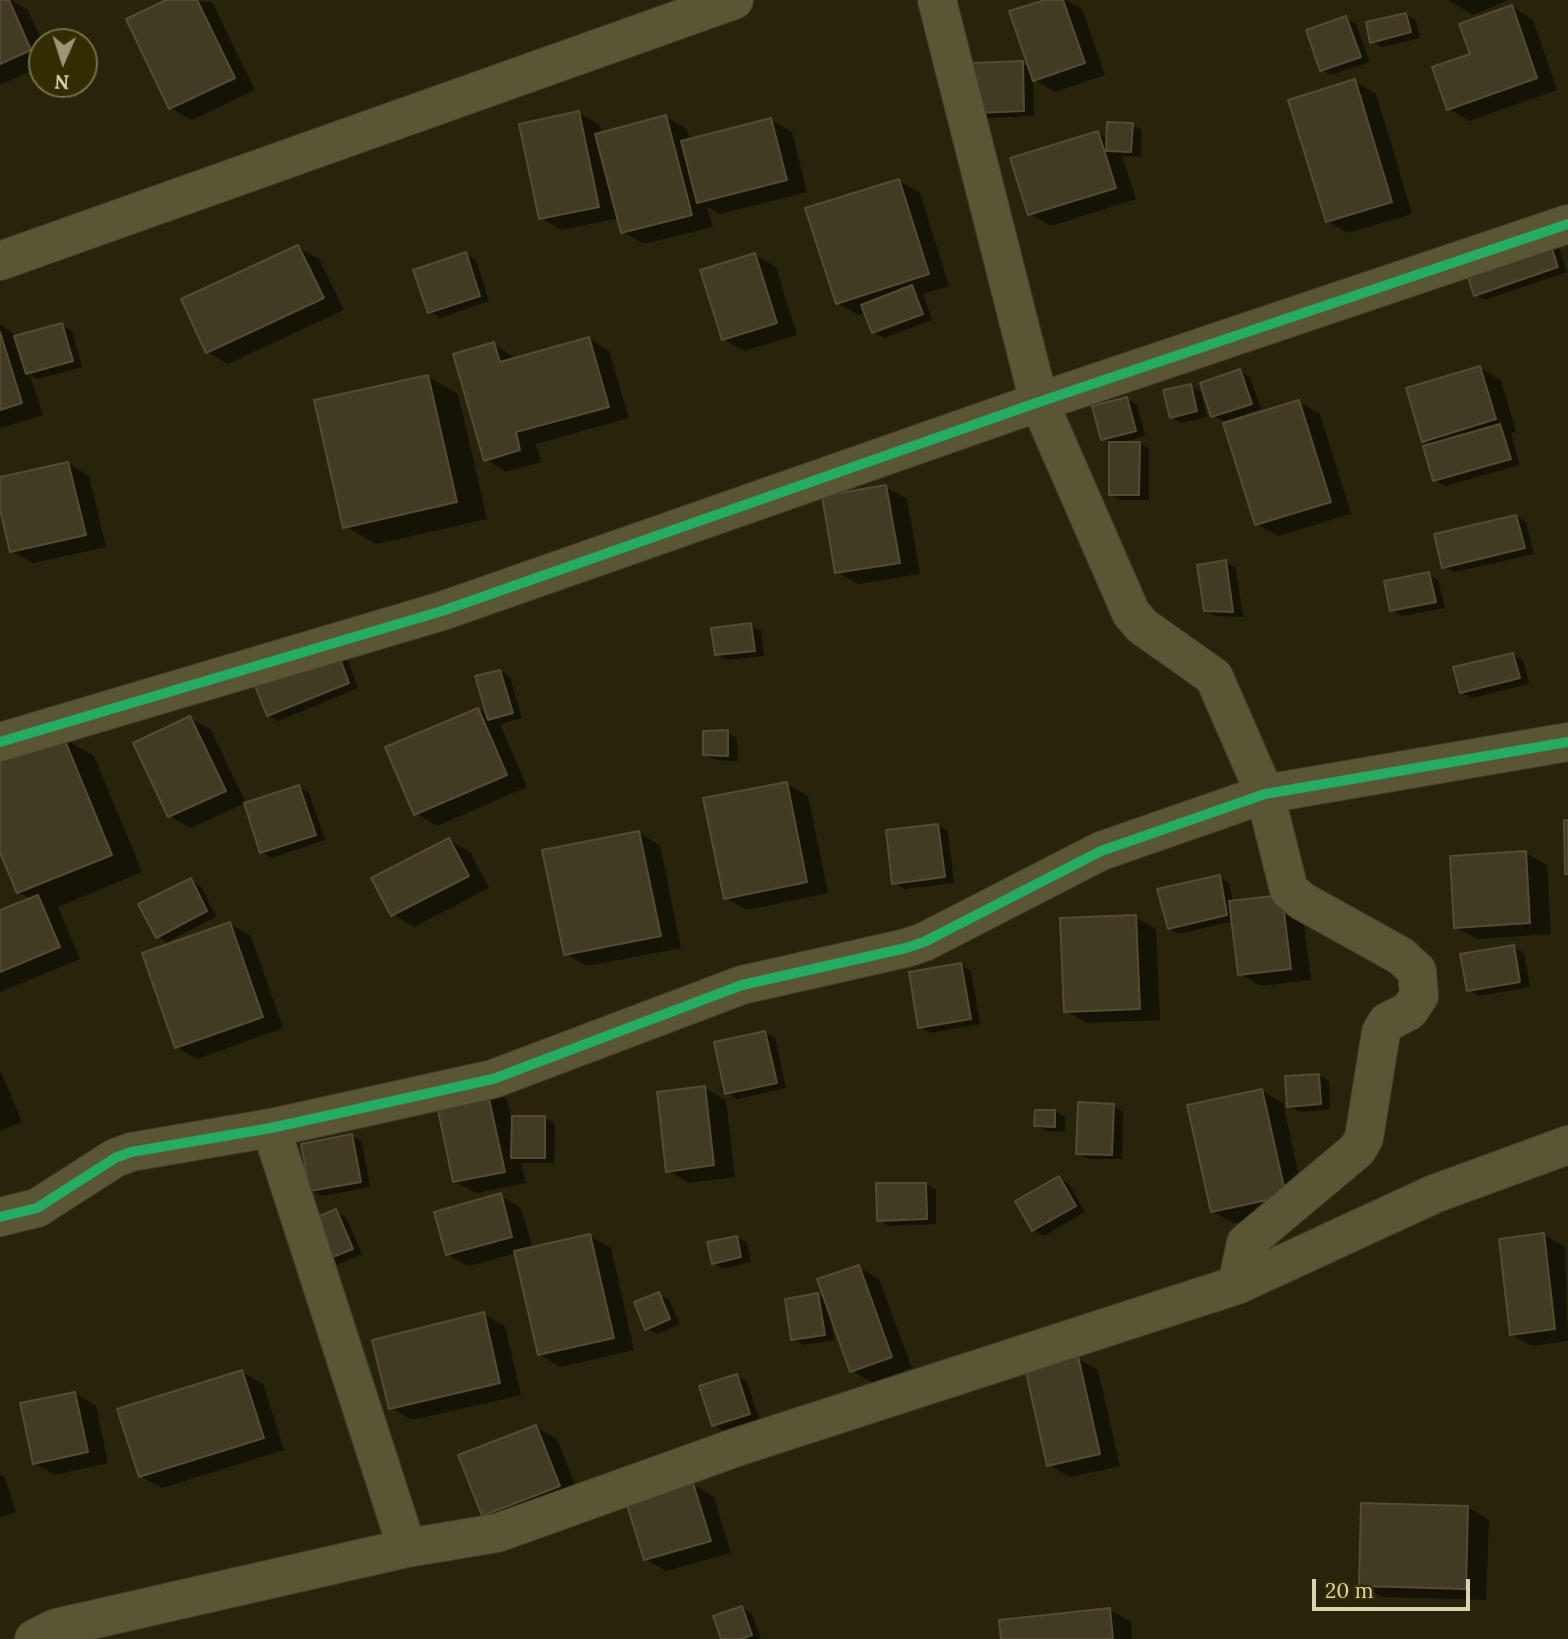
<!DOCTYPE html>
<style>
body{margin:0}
#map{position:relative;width:1568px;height:1639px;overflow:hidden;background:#27240b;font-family:Lora,serif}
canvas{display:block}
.north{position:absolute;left:28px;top:28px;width:70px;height:70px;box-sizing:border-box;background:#322c00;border:2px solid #756f46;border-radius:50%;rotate:183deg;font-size:19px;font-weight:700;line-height:28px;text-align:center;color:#d9d4ae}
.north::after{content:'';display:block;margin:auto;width:24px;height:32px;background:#9b9675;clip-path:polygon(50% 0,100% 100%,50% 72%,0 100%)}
.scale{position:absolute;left:1312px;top:1579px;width:158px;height:32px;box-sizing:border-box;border:4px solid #d9d4ae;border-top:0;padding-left:9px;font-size:21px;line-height:24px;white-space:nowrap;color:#d9d4ae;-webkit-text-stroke:5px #322c00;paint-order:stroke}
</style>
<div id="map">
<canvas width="1568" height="1639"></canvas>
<div class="north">N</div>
<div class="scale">20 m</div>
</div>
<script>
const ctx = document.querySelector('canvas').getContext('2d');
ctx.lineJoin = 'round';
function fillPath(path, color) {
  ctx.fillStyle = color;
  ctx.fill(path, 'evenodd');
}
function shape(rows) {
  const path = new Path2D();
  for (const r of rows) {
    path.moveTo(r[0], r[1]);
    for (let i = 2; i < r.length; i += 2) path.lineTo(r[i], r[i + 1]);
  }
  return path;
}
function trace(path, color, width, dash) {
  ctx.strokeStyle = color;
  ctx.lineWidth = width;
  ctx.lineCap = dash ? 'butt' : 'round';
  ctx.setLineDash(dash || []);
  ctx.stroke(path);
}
fillPath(shape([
 [11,0,28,10,42,42,42,66,0,85,0,1],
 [170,0,212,2,255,90,192,120,171,108],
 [1051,0,1066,0,1082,9,1105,75,1055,92,1033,79,1034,116,987,118,977,112,1022,63,1030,68],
 [1448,0,1509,0,1473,15],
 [1512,7,1533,20,1557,90,1469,121,1448,108,1472,55],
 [1406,15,1416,21,1420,38,1382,47,1372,41],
 [1346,18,1356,24,1370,62,1331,75,1321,69],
 [1355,81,1376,94,1412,214,1348,233,1327,221],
 [579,113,600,125,602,134,666,117,687,129,690,141,771,120,792,132,807,192,720,214,707,207,713,227,644,244,623,232,619,218,561,230,540,217],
 [1132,125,1142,130,1141,157,1122,156,1136,199,1051,226,1030,214,1098,133,1108,139],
 [899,181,920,193,949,286,923,294,932,320,884,338,874,332,866,313,859,315,837,303],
 [1558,245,1567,272,1485,300,1475,294],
 [298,247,319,259,344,310,228,364,207,352],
 [465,254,476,260,489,301,440,318,430,312],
 [755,255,776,267,797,335,744,351,723,339],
 [0,324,18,337,61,325,72,331,82,367,37,379,30,375,43,415,0,428],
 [588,338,609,351,629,418,536,444,541,462,506,472,485,459,494,344,516,359],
 [1480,368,1501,380,1516,431,1511,433,1520,465,1445,486,1435,480,1432,445,1424,440],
 [1240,371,1250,377,1261,409,1238,417,1239,420,1299,402,1320,414,1351,514,1278,536,1257,524,1224,421,1212,416],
 [427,376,458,394,487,519,376,544,345,526],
 [1191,386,1201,392,1207,417,1182,423,1171,417],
 [1127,399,1137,405,1145,436,1122,443,1139,443,1149,449,1149,500,1121,500,1110,494,1111,443,1103,438],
 [68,463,89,476,106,547,33,563,12,551,0,501,0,479],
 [886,487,907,499,920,574,858,584,837,572],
 [1516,516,1526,522,1534,554,1454,572,1443,566],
 [1226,562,1236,568,1243,617,1215,616,1205,610],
 [1428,574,1438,580,1445,608,1402,616,1392,610],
 [750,625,761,631,764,656,727,660,716,654],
 [337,655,348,661,358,688,278,721,268,715],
 [1513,655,1523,660,1529,684,1472,698,1461,692],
 [500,671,510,677,522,718,500,724,527,787,437,826,416,813,478,710,488,716],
 [190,718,211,730,246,804,299,787,309,793,325,840,272,858,262,852,245,803,191,828,170,816],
 [727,732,737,738,738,761,715,760,705,754],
 [63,738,94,756,142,872,58,907,80,959,0,992,0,912,31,899,18,892,0,848,0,763],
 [787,784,808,796,828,893,747,910,726,898],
 [937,825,948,831,954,883,904,889,894,883],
 [639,833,660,845,681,948,587,966,566,954],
 [449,840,470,852,489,888,414,927,393,914],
 [1526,853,1547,865,1551,934,1477,939,1455,927],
 [1219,877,1229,883,1233,902,1302,909,1311,980,1261,986,1240,974,1233,921,1179,934,1169,928],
 [191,880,201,886,216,917,167,942,157,936],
 [1135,917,1156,929,1160,1020,1087,1023,1066,1011],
 [230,924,251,936,283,1028,197,1059,176,1047],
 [1514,947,1524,953,1530,987,1479,996,1469,990],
 [961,965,971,971,980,1024,930,1033,920,1027],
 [765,1033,775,1038,786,1088,737,1099,727,1093],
 [0,1070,22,1122,0,1131],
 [1318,1075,1329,1081,1330,1109,1299,1112,1289,1106],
 [486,1087,507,1099,511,1118,545,1118,555,1124,554,1163,521,1163,526,1183,476,1193,454,1181],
 [705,1088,726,1100,735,1177,689,1183,668,1170],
 [1262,1091,1283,1103,1306,1208,1233,1223,1212,1211],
 [1113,1106,1123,1112,1122,1159,1088,1159,1078,1153],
 [1055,1111,1065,1117,1065,1132,1046,1131,1036,1125],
 [352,1136,362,1142,370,1187,322,1196,312,1190],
 [1059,1178,1069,1184,1085,1212,1044,1236,1034,1230],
 [926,1184,936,1190,936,1224,889,1226,879,1220],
 [500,1195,521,1208,533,1249,589,1236,611,1248,634,1350,560,1367,539,1354,517,1253,468,1266,447,1254],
 [335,1211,346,1217,362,1254,337,1265,326,1259],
 [1544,1235,1565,1247,1568,1341,1532,1346,1511,1334],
 [737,1237,747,1243,751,1262,724,1269,713,1263],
 [858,1267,879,1279,912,1368,873,1383,852,1371,831,1318,834,1340,803,1345,793,1339,818,1295,827,1300],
 [659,1294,669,1300,680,1324,657,1334,647,1328],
 [484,1314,505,1326,521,1395,412,1420,391,1408],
 [1077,1358,1098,1370,1120,1466,1070,1477,1049,1465],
 [242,1372,263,1384,284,1450,162,1488,140,1476],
 [737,1376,747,1382,759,1419,724,1431,714,1425],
 [75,1393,96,1406,108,1463,55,1475,34,1463],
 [536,1427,557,1439,580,1498,504,1527,483,1515],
 [0,1475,5,1478,16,1512,0,1517],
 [692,1484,714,1497,731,1553,666,1571,645,1559],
 [1468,1507,1489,1520,1486,1600,1382,1597,1361,1585],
 [742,1608,752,1614,761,1639,723,1639],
 [1110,1610,1131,1622,1132,1639,1003,1639]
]), '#0007');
const building = shape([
 [0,0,9,0,31,50,0,64,0,0],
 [166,0,197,0,235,78,169,109,126,19,166,0],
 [1045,0,1063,0,1085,63,1033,81,1009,11,1045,0],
 [1512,5,1537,78,1447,110,1432,67,1470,54,1459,24,1512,5],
 [1406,13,1411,32,1370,43,1366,22,1406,13],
 [1346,16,1361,57,1320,71,1306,30,1346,16],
 [1023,61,1024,111,975,113,972,63,1023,61],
 [1355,79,1392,202,1326,222,1288,100,1355,79],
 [579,111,599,207,539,219,519,124,579,111],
 [666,115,692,215,621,233,595,134,666,115],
 [771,118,787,180,697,203,681,141,771,118],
 [1107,122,1133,123,1131,152,1106,151,1107,122],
 [1098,131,1116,188,1028,215,1010,158,1098,131],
 [899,179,929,274,836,304,805,208,899,179],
 [1548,237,1558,267,1474,296,1464,265,1548,237],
 [298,245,324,298,206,353,181,299,298,245],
 [466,252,480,296,428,313,413,270,466,252],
 [755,253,777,323,722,340,700,270,755,253],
 [912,285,923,314,872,333,861,305,912,285],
 [62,323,73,361,26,374,14,336,62,323],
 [0,332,22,403,0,410,0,332],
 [589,337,609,407,516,432,520,450,484,461,453,354,494,342,500,362,589,337],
 [1480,366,1496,419,1422,442,1406,388,1480,366],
 [1240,369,1252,404,1211,417,1200,383,1240,369],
 [428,375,457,502,343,528,314,400,428,375],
 [1191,384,1197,411,1170,418,1163,390,1191,384],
 [1127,397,1136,431,1101,440,1092,406,1127,397],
 [1299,400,1331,502,1255,525,1223,423,1299,400],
 [1500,424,1511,459,1433,481,1423,446,1500,424],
 [1109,442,1140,442,1139,495,1109,495,1109,442],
 [68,462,86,535,10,552,0,509,0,477,68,462],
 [886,485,900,563,835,573,822,496,886,485],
 [1516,515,1525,548,1442,568,1434,534,1516,515],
 [1226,560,1233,612,1204,611,1197,565,1226,560],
 [1429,572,1436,602,1390,611,1384,581,1429,572],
 [751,623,755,651,715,655,711,628,751,623],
 [338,653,349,683,267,716,255,686,338,653],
 [1513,653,1520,678,1460,693,1453,667,1513,653],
 [500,670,513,713,488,720,475,676,500,670],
 [478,708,507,775,414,815,385,747,478,708],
 [190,716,226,791,168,817,133,743,190,716],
 [728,730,728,756,703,755,703,731,728,730],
 [63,736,112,855,17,893,0,853,0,761,63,736],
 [787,782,807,882,724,899,703,798,787,782],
 [299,785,316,835,260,853,244,803,299,785],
 [1564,820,1568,820,1568,874,1565,874,1564,820],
 [938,824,945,877,892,884,886,830,938,824],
 [639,831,661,936,564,955,542,850,639,831],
 [449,838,469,876,391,916,371,878,449,838],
 [1526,851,1530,923,1454,928,1450,856,1526,851],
 [1220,875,1227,915,1168,929,1157,889,1220,875],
 [191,878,207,911,156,938,138,904,191,878],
 [38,895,60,947,0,972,0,910,38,895],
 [1282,895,1291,969,1238,975,1229,901,1282,895],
 [1136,915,1140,1009,1064,1012,1060,918,1136,915],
 [230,922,263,1017,175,1048,142,953,230,922],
 [1514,945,1520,982,1467,991,1460,954,1514,945],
 [961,963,971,1019,918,1028,909,972,961,963],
 [765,1031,777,1083,725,1094,714,1042,765,1031],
 [1319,1074,1321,1104,1287,1107,1285,1076,1319,1074],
 [486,1085,505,1172,453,1182,435,1096,486,1085],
 [705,1086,714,1165,666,1172,657,1092,705,1086],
 [1262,1089,1286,1196,1211,1212,1187,1105,1262,1089],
 [1078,1102,1114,1104,1112,1155,1076,1154,1078,1102],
 [1035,1110,1055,1110,1055,1127,1034,1126,1035,1110],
 [512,1116,545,1116,545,1158,511,1158,512,1116],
 [352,1134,361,1182,310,1191,301,1144,352,1134],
 [1059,1176,1076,1206,1032,1231,1015,1201,1059,1176],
 [876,1183,926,1183,927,1219,877,1221,876,1183],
 [501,1193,512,1237,446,1255,434,1212,501,1193],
 [336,1209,353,1249,325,1260,308,1221,336,1209],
 [1544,1233,1555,1329,1510,1335,1499,1239,1544,1233],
 [590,1234,614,1338,538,1355,514,1251,590,1234],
 [737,1236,741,1257,712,1264,707,1242,737,1236],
 [859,1265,892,1357,850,1372,817,1279,859,1265],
 [659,1292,670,1319,645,1330,634,1302,659,1292],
 [818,1293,825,1335,791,1340,785,1299,818,1293],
 [484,1312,500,1383,389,1409,372,1340,484,1312],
 [1078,1356,1100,1454,1047,1466,1025,1368,1078,1356],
 [242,1370,264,1438,139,1477,117,1409,242,1370],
 [737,1374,750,1414,712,1426,699,1386,737,1374],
 [75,1392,88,1452,33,1464,20,1403,75,1392],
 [536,1425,560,1486,482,1516,458,1455,536,1425],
 [693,1483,711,1541,644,1560,626,1502,693,1483],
 [1361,1503,1468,1506,1466,1589,1359,1586,1361,1503],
 [742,1606,752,1635,742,1639,721,1639,713,1616,742,1606],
 [1110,1608,1113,1639,1001,1639,999,1620,1110,1608]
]);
fillPath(building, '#423b23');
trace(building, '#544b32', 2);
const minor = shape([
 [937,0,1039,402,1131,613,1142,626,1214,677,1265,794,1289,890,1302,901,1401,956,1417,971,1419,996,1409,1011,1387,1022,1381,1032,1364,1138,1357,1150,1246,1243,1237,1285],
 [0,261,734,0],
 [0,742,442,611,1039,402,1568,224],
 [271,1128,407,1548],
 [0,1217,37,1208,115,1158,131,1152,271,1128,493,1079,742,985,906,948,924,942,1101,851,1265,794,1568,742],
 [34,1639,56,1628,407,1548,497,1533,737,1447,1237,1285,1434,1194,1568,1145]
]);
trace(minor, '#403e2a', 40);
trace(minor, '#5a5635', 38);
trace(shape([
 [0,742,442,611,1039,402,1568,224],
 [0,1217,37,1208,115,1158,131,1152,271,1128,493,1079,742,985,906,948,924,942,1101,851,1265,794,1568,742]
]), '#26ab63', 10);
</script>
